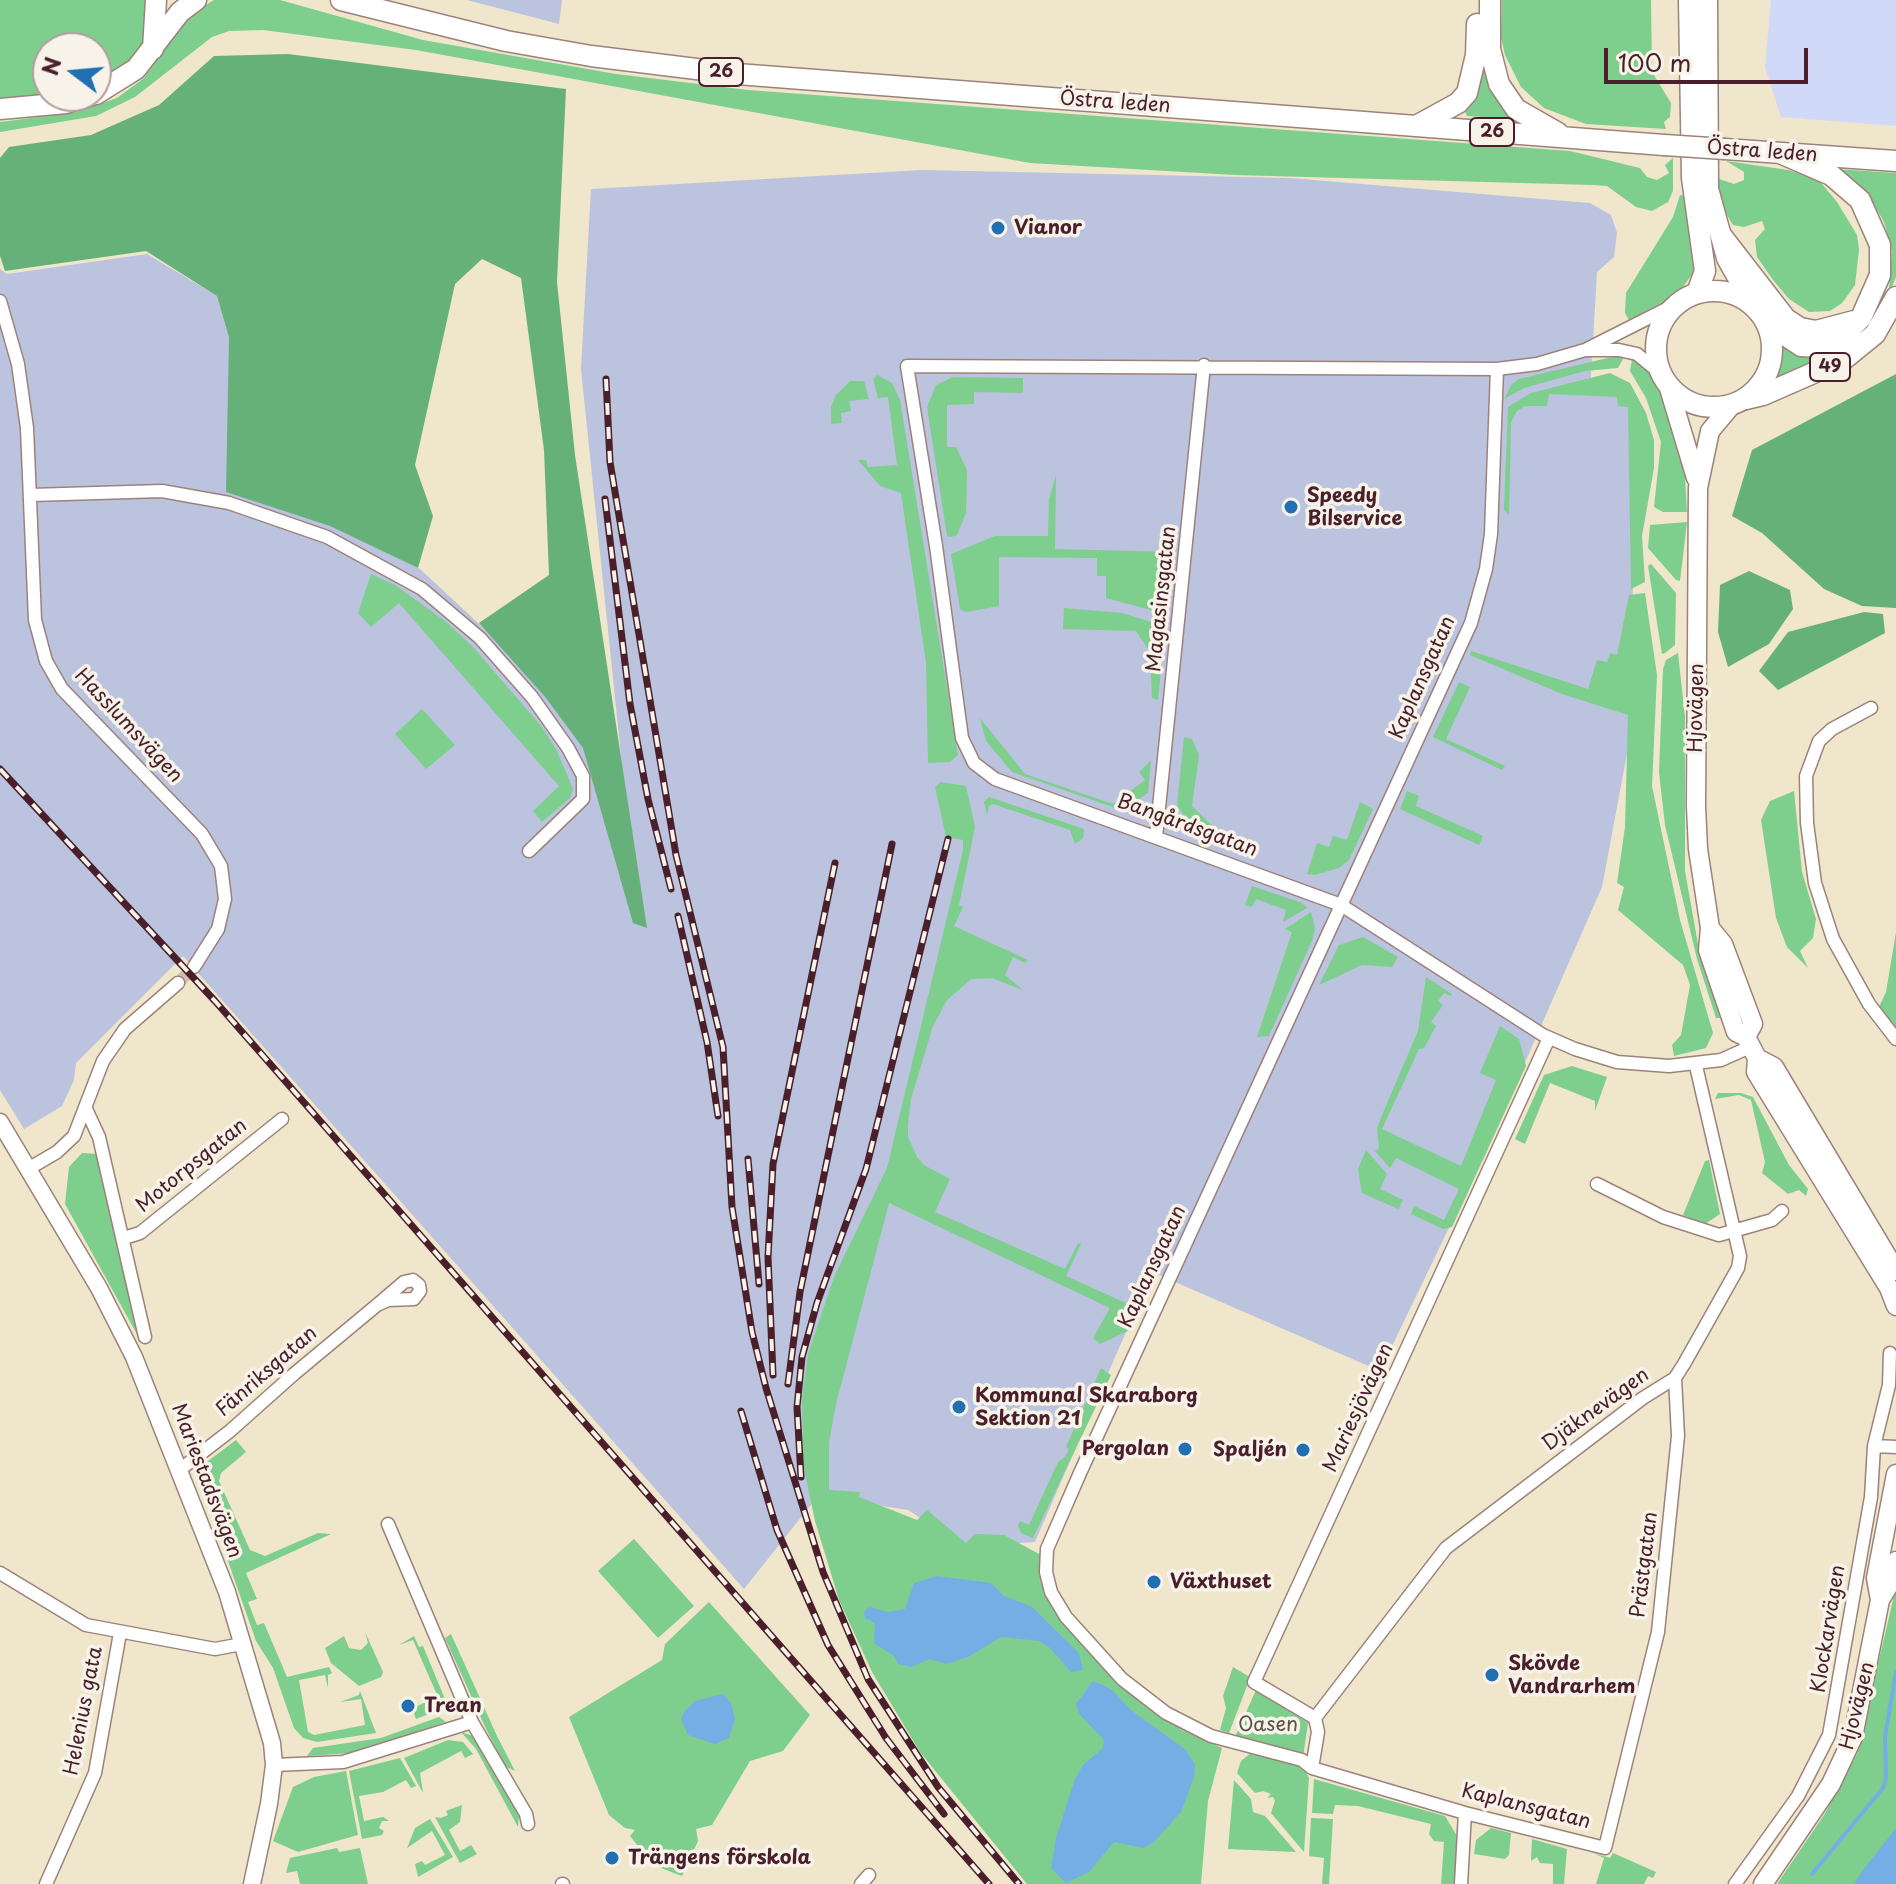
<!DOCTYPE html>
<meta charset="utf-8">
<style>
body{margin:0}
#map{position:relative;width:1896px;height:1884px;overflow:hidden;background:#f0e6cb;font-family:"Playpen Sans",sans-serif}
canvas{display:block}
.north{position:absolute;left:32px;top:32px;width:80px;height:80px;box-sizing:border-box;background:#f7f3e8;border:2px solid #b29e9c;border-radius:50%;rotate:286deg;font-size:22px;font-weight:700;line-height:32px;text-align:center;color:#4a1f2b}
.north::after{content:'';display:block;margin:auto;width:28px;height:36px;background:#1f6fb2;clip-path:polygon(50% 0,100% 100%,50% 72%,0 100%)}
.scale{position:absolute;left:1604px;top:48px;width:204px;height:36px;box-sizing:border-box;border:4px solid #4a1f2b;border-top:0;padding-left:10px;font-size:24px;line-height:28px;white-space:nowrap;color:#4a1f2b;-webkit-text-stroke:6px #f7f3e8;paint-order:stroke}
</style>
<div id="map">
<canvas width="1896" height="1884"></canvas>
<div class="north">N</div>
<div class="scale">100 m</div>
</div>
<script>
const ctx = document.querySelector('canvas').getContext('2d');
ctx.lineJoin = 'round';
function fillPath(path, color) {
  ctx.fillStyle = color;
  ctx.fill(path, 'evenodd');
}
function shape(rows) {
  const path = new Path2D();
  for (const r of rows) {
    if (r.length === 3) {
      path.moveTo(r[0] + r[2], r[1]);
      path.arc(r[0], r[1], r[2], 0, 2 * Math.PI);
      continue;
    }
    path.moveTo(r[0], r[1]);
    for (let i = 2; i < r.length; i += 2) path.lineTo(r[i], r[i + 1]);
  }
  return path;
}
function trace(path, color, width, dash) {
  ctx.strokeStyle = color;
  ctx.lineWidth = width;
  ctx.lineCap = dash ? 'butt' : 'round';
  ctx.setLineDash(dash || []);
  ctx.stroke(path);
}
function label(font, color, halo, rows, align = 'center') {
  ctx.font = font + ' "Playpen Sans",sans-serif';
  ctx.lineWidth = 7;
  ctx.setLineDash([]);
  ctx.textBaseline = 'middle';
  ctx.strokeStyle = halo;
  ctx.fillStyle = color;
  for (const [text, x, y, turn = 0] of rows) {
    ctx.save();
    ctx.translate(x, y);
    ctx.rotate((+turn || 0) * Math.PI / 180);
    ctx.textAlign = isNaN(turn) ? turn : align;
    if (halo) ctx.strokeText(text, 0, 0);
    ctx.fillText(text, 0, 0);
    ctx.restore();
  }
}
fillPath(shape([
 [1771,0,1896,0,1896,126,1781,117,1765,67]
]), '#d1d9f9');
fillPath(shape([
 [467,0,562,0,559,24],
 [922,170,1290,178,1590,203,1611,215,1617,233,1614,257,1597,272,1590,392,1629,394,1635,711,1602,887,1487,1149,1380,1371,1152,1272,1035,1542,963,1546,908,1510,818,1496,744,1589,183,956,76,1063,74,1080,62,1106,24,1129,0,1090,0,269,7,274,147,254,219,297,335,527,420,569,621,756,581,369,591,189]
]), '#bbc3de');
fillPath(shape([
 [0,0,149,0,149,30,142,48,128,64,96,84,96,48,48,48,48,95,0,98],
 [214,0,280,0,423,40,616,74,748,90,1570,151,1640,168,1647,177,1657,180,1669,173,1665,165,1673,158,1673,191,1668,202,1652,211,1636,207,1607,186,1593,185,1235,175,1030,163,416,50,263,30,229,31,212,37,135,97,96,116,0,132,0,122,77,112,117,98,144,78,186,17],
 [1502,0,1651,0,1652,72,1671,103,1670,117,1664,122,1666,129,1586,124,1544,108,1521,87,1505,55,1501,37],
 [1481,59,1514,117,1512,119,1467,116,1465,112,1472,102],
 [1726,161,1788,170,1817,178,1837,202,1857,235,1859,250,1855,285,1842,303,1830,311,1809,312,1789,299,1773,280,1757,257,1755,240,1765,229,1762,221,1744,227,1733,225,1721,205,1716,178,1734,184,1744,180,1744,172],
 [1835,169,1896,173,1896,277,1880,316,1857,343,1814,368,1769,385,1779,358,1779,345,1808,355,1838,350,1868,330,1889,289,1892,251,1884,222,1869,196],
 [1680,195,1685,196,1695,260,1693,273,1678,294,1629,320,1625,313,1626,293,1673,217],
 [1616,356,1624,357,1618,368,1585,371,1524,388,1504,399,1512,384,1519,379],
 [1632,359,1647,370,1667,404,1684,460,1687,512,1663,512,1654,507,1661,442,1646,398,1630,371],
 [1610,373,1630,383,1646,413,1654,440,1654,468,1642,536,1645,582,1631,589,1628,407,1618,406,1617,397,1549,394,1547,406,1525,406,1517,411,1511,422,1509,515,1504,510,1508,407,1531,393],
 [877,375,892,383,900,400,958,755,950,762,928,763,926,663,901,493,880,486,858,460,866,460,868,467,897,465,888,397,878,398,873,379],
 [953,377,1023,378,1023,393,974,392,974,404,947,405,947,447,956,447,967,470,966,513,957,535,951,537,947,536,927,407,936,385],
 [850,381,864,381,869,399,849,401,851,411,841,413,842,423,831,424,831,407,836,395],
 [1056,475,1055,549,1173,552,1166,614,1106,598,1106,576,1097,576,1097,558,999,557,999,606,966,612,960,609,951,554,995,536,1048,536,1049,500],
 [1687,522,1680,581,1676,580,1648,548,1650,525],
 [1651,564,1676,593,1675,645,1665,653,1662,654,1648,566],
 [371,574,395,585,444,620,473,647,542,727,557,751,573,789,570,798,542,822,533,811,559,786,399,603,371,627,358,613],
 [1645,593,1657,675,1652,786,1680,920,1713,1033,1706,1048,1674,1056,1672,1045,1681,1035,1690,985,1683,965,1618,910,1624,887,1617,883,1625,827,1628,715,1562,694,1470,655,1471,651,1588,689,1597,660,1607,662,1610,653,1617,655,1629,595],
 [1064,608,1122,613,1161,625,1165,629,1158,700,1152,698,1150,652,1136,631,1063,629],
 [1678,653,1685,717,1685,871,1699,950,1721,1018,1716,1018,1697,959,1665,825,1659,772,1663,669,1666,660],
 [1459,682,1470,687,1446,739,1505,766,1502,770,1433,737],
 [422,709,455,745,426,769,395,734],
 [980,718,1025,774,1113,804,1145,780,1139,772,1151,760,1148,793,1121,810,1012,772,986,741],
 [1184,737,1192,739,1199,755,1192,806,1225,838,1222,844,1196,835,1177,805],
 [941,782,966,786,975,827,959,905,963,907,954,926,1028,960,1025,963,1013,957,1005,975,1023,990,992,978,971,979,947,1000,933,1026,911,1099,908,1124,908,1137,917,1157,924,1165,950,1179,935,1212,1065,1269,1078,1243,1081,1244,1066,1276,1139,1309,1160,1265,1164,1264,1130,1330,1100,1344,1093,1338,1110,1308,889,1203,836,1404,829,1443,829,1490,860,1492,859,1497,917,1520,927,1510,966,1543,975,1534,1004,1535,1041,1555,1041,1577,1131,1694,1182,1730,1222,1748,1208,1801,1201,1884,1027,1884,920,1752,872,1672,839,1600,815,1521,803,1464,802,1398,808,1354,834,1277,887,1168,963,850,963,840,946,837,935,787],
 [1407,791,1419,796,1416,806,1483,836,1479,845,1400,809],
 [1794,791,1802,872,1816,919,1813,938,1800,951,1808,968,1787,947,1776,918,1761,820,1770,801],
 [989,797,1084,829,1083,838,1075,844,1070,830,993,804,989,806,987,815,984,802],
 [1360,802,1373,809,1349,860,1339,868,1315,875,1307,874,1317,843,1329,847,1333,836,1347,840],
 [1252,886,1302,903,1307,908,1283,922,1286,910,1256,899,1252,907,1245,905],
 [1311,912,1315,929,1312,941,1269,1036,1257,1037,1292,932,1285,929],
 [1896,932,1896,1031,1879,1007,1886,992],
 [1363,937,1398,957,1392,967,1362,965,1319,985,1339,945],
 [1426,977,1452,994,1450,996,1444,993,1438,1001,1443,1005,1431,1022,1436,1026,1424,1048,1419,1049,1382,1129,1461,1166,1496,1080,1480,1073,1500,1026,1519,1039,1526,1066,1452,1227,1443,1229,1411,1214,1414,1206,1444,1220,1459,1189,1396,1158,1390,1168,1375,1151,1379,1148,1377,1128,1382,1115,1418,1031],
 [1572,1066,1607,1077,1595,1111,1595,1101,1550,1083,1525,1144,1515,1139,1544,1075],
 [1718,1093,1741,1093,1753,1097,1789,1165,1808,1189,1806,1196,1799,1190,1788,1194,1762,1173,1765,1162,1751,1100,1739,1095,1715,1099],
 [1366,1150,1387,1174,1380,1189,1403,1200,1398,1209,1362,1193,1358,1169],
 [82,1153,98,1154,139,1338,65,1204,69,1167],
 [1709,1160,1720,1214,1705,1224,1683,1215,1705,1161],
 [1101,1368,1111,1375,1033,1538,1021,1533,1018,1525,1020,1521,1029,1525,1058,1462,1065,1457,1069,1449,1066,1447],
 [236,1440,246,1452,221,1473,219,1481,250,1550,265,1556,318,1533,331,1534,246,1573,257,1599,248,1602,257,1625,264,1623,287,1677,329,1667,332,1673,328,1675,328,1688,325,1675,299,1680,308,1732,314,1735,365,1725,361,1699,340,1702,359,1695,360,1691,376,1733,317,1742,303,1738,294,1728,273,1668,256,1641,196,1470],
 [634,1539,694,1606,658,1638,598,1571],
 [1896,1587,1896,1884,1777,1884,1824,1815,1857,1754],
 [709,1602,810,1715,783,1751,750,1761,712,1825,696,1829,698,1841,682,1876,653,1865,630,1836,635,1830,625,1828,609,1815,569,1717,662,1660,665,1644],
 [365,1632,383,1672,381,1677,359,1686,331,1663,325,1648,344,1636,349,1648,361,1650,368,1643],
 [451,1634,497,1736,515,1771,505,1766,486,1729,445,1638],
 [414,1636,419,1647,423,1646,445,1699,439,1710,416,1719,412,1708,438,1697,413,1640,399,1645],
 [1233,1667,1248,1676,1252,1673,1229,1733,1220,1730,1226,1708,1223,1696],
 [1256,1690,1308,1723,1303,1757,1235,1737],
 [439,1717,446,1722,352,1753,307,1756,313,1748,381,1738],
 [461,1732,476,1737,519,1816,518,1827,476,1749],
 [448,1740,463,1742,473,1754,465,1758,461,1751,420,1773,423,1793,404,1758],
 [1253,1751,1302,1764,1309,1778,1304,1852,1271,1813,1275,1801,1273,1797,1267,1798,1271,1794,1263,1791,1255,1793,1237,1773,1241,1761],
 [400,1758,416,1786,411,1788,406,1780,383,1792,359,1796,364,1821,383,1817,389,1821,382,1821,379,1828,384,1831,382,1835,362,1839,349,1771],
 [346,1771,358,1835,298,1852,273,1841,293,1787,314,1777],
 [1314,1779,1445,1816,1457,1836,1454,1884,1441,1884,1444,1842,1434,1841,1429,1834,1431,1824,1358,1806,1335,1805,1333,1814,1312,1813],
 [1234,1780,1251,1799,1253,1812,1265,1816,1296,1852,1228,1849],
 [462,1805,460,1822,449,1830,460,1851,471,1845,477,1854,460,1863,435,1817,441,1818,448,1815,446,1811],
 [1311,1818,1333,1819,1329,1884,1322,1884,1324,1858,1309,1856],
 [430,1819,453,1857,418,1877,415,1864,422,1861,425,1865,445,1855,432,1831,407,1848,415,1828],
 [1491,1828,1511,1833,1509,1855,1505,1859,1474,1854,1476,1840],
 [1532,1839,1567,1849,1564,1884,1553,1884,1553,1864,1540,1863,1537,1857,1531,1861],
 [337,1848,339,1852,360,1848,368,1884,300,1884,297,1871,286,1873,290,1858],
 [1593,1853,1610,1858,1613,1853,1656,1872,1653,1878,1648,1876,1644,1884,1596,1884,1604,1858]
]), '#7ece8e');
fillPath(shape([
 [288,54,566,89,557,282,575,455,647,928,633,923,583,748,546,698,479,623,549,575,544,450,521,278,482,259,455,284,415,465,433,516,418,568,330,526,226,492,229,337,217,296,146,251,5,271,0,256,0,158,9,147,91,135,159,105,214,56],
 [1896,374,1896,608,1862,606,1824,589,1762,533,1732,516,1752,450],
 [1749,571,1790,590,1793,609,1769,644,1728,667,1718,632,1720,585],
 [1864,612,1883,614,1885,633,1778,690,1759,671,1788,632]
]), '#66b179');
fillPath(shape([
 [937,1576,991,1583,1004,1596,1032,1607,1079,1653,1083,1670,1071,1672,1050,1648,1039,1641,1001,1637,968,1657,946,1664,930,1659,911,1667,898,1664,894,1656,874,1643,875,1623,865,1618,864,1612,869,1607,888,1612,905,1609,914,1583],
 [1093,1681,1111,1689,1131,1710,1186,1750,1195,1765,1194,1777,1181,1812,1154,1842,1144,1848,1114,1842,1089,1872,1066,1883,1051,1868,1056,1838,1075,1779,1083,1765,1103,1748,1104,1740,1080,1715,1076,1704],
 [723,1694,731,1703,735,1719,729,1738,715,1744,688,1735,681,1719,684,1712,695,1701],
 [1896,1828,1896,1884,1854,1884,1863,1870]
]), '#75aee5');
trace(shape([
 [1812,1874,1883,1788,1886,1778,1885,1737,1896,1672]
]), '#75aee5', 4);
trace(shape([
 [178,983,194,967]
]), '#cfbeab', 12, [12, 6]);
const minor = shape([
 [0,301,18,364,27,428,35,620,46,661,62,689,202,834,221,866,225,899,218,929,194,967],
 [1678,303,1585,350,1537,364,1497,369,907,366,936,546,962,738,974,763,995,779,1341,905,1543,1035,1575,1049,1617,1062,1669,1066,1721,1060,1750,1047],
 [1585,350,1619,350,1637,354,1661,374],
 [1497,369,1491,534,1486,569,1471,623,1080,1473,1047,1549,1046,1572,1051,1592,1066,1617,1122,1679,1166,1713,1211,1736,1302,1760,1312,1768,1465,1813,1605,1848,1658,1632,1678,1436,1675,1378],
 [31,495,162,491,229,503,327,537,422,589,480,638,532,697,568,748,583,776,583,799,529,851],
 [1871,708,1832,729,1819,741,1806,776,1807,823,1815,883,1833,939,1869,1004,1896,1039],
 [1156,837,1204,365],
 [86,1109,99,1137,145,1337],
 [28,1169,57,1152,74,1136,103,1061,125,1029,178,983],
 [1597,1184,1663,1217,1719,1235,1772,1220,1782,1211],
 [124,1238,140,1233,282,1119],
 [1874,1446,1896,1447],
 [182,1468,230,1431,294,1374,377,1305,404,1282,413,1280,419,1285,420,1291,414,1299,388,1300,377,1305],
 [388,1524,472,1722,526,1814,528,1824],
 [0,1573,86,1625,215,1649,242,1644],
 [1315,1718,1446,1548,1643,1398,1675,1378,1684,1364,1738,1268,1740,1256,1696,1066],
 [274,1765,343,1762,472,1722],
 [1312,1768,1318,1732,1315,1718,1254,1682,1549,1038],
 [46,1884,95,1773,120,1633],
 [562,1884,563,1884],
 [861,1884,869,1875],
 [1461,1884,1465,1813],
 [1735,1884,1798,1796,1829,1735,1871,1497,1874,1446,1889,1385,1890,1353]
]);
const tertiary = shape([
 [0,1122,99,1288,134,1357,227,1592,272,1743,274,1765,269,1804,252,1884]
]);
const secondary = shape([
 [1668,385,1696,478],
 [1731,406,1710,431,1698,488,1696,806,1698,849,1710,928,1708,950,1736,1032,1746,1037,1757,1058,1756,1072,1889,1288,1896,1306],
 [1710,928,1723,944,1753,1024,1746,1037],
 [1757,1058,1774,1067,1896,1271],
 [1880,1600,1892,1580,1896,1561],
 [1763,1884,1831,1784,1853,1737,1880,1600,1876,1578,1896,1474]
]);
const primary = shape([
 [1689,0,1692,178,1705,271,1697,293],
 [1707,0,1708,189,1727,258,1754,306],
 [1714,349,58]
]);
const trunk = shape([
 [341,0,506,41,591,56,737,74,1664,145],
 [1490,0,1490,49,1499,84,1516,109,1558,133],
 [153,49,156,0],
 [96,94,136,69,180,12,196,0],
 [0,109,66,103,90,96],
 [1416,126,1458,103,1467,93,1476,55,1477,24],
 [1725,149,1896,161],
 [1721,235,1786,319,1800,328,1816,331,1854,321],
 [1767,323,1801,346,1820,347,1837,342,1861,318,1880,275,1880,245,1860,200,1831,175,1780,153],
 [1746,399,1763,395,1843,360,1875,334,1896,297]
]);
trace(minor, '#9d827b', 15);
trace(tertiary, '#9d827b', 19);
trace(secondary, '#9d827b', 21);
trace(primary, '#9d827b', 23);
trace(trunk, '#9d827b', 23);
trace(minor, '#fff', 12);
trace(tertiary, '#fff', 16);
trace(secondary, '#fff', 18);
trace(primary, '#fff', 20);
trace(trunk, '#fff', 20);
const rail = shape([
 [606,379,610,462,676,855,723,1047,732,1207,752,1332,766,1388,823,1572,868,1679,938,1787,1019,1884],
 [605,499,630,704,648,799,671,889],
 [0,769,215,1001,989,1884],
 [678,916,707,1042,718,1116],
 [748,1159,759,1284],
 [773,1375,768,1257,773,1164,835,863],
 [788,1384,800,1292,892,844],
 [741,1411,777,1530,828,1645,886,1738,944,1814],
 [801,1477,797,1407,802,1357,817,1303,866,1169,948,839]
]);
trace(rail, '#4a1f2b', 7);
trace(rail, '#f7f3e8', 4, [12]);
const trunkBridge = shape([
 [1664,145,1725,149]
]);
trace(trunkBridge, '#9d827b', 23, []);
trace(trunkBridge, '#fff', 20);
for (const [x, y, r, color] of [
 [998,228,8,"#1f6fb2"],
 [1291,507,8,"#1f6fb2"],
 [959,1407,8,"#1f6fb2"],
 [1185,1449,8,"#1f6fb2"],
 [1303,1450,8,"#1f6fb2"],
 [1154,1582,8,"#1f6fb2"],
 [1492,1675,8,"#1f6fb2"],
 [408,1706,8,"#1f6fb2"],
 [612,1858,8,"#1f6fb2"]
]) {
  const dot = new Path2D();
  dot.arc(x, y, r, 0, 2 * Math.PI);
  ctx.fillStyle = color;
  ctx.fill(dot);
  trace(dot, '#f7f3e8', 3);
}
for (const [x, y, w] of [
 [721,72,44],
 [1492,132,44],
 [1830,367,40]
]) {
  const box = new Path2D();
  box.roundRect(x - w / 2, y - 14, w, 28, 6);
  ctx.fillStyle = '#f7f3e8';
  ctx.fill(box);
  trace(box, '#4a1f2b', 2);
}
label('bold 18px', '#4a1f2b', null, [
 ["26",721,72],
 ["26",1492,132],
 ["49",1830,367]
]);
label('20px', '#4a1f2b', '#f7f3e8', [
 ["Östra leden",1115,103,4],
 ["Östra leden",1762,152,4],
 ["Magasinsgatan",1162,599,-84],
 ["Kaplansgatan",1423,678,-66],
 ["Hjovägen",1697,708,-89],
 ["Hasslumsvägen",128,726,47],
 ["Bangårdsgatan",1187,826,20],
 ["Motorpsgatan",192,1166,-39],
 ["Kaplansgatan",1153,1267,-65],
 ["Fänriksgatan",267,1372,-41],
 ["Mariesjövägen",1359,1408,-65],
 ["Djäknevägen",1596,1410,-36],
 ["Mariestadsvägen",206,1481,69],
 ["Prästgatan",1645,1565,-83],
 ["Klockarvägen",1829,1629,-81],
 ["Hjovägen",1858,1706,-76],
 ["Helenius gata",84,1711,-79],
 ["Kaplansgatan",1526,1807,14]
]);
label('bold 20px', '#4a1f2b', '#f7f3e8', [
 ["Vianor",1014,228],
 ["Speedy",1307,496],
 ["Bilservice",1307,519],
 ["Kommunal Skaraborg",975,1396],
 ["Sektion 21",975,1419],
 ["Pergolan",1169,1449,"right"],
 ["Spaljén",1287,1450,"right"],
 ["Växthuset",1170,1582],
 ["Skövde",1508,1664],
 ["Vandrarhem",1508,1687],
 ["Trean",424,1706],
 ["Trängens förskola",628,1858]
], 'left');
label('20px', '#5a5449', '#f7f3e8', [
 ["Oasen",1268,1725]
]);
</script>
